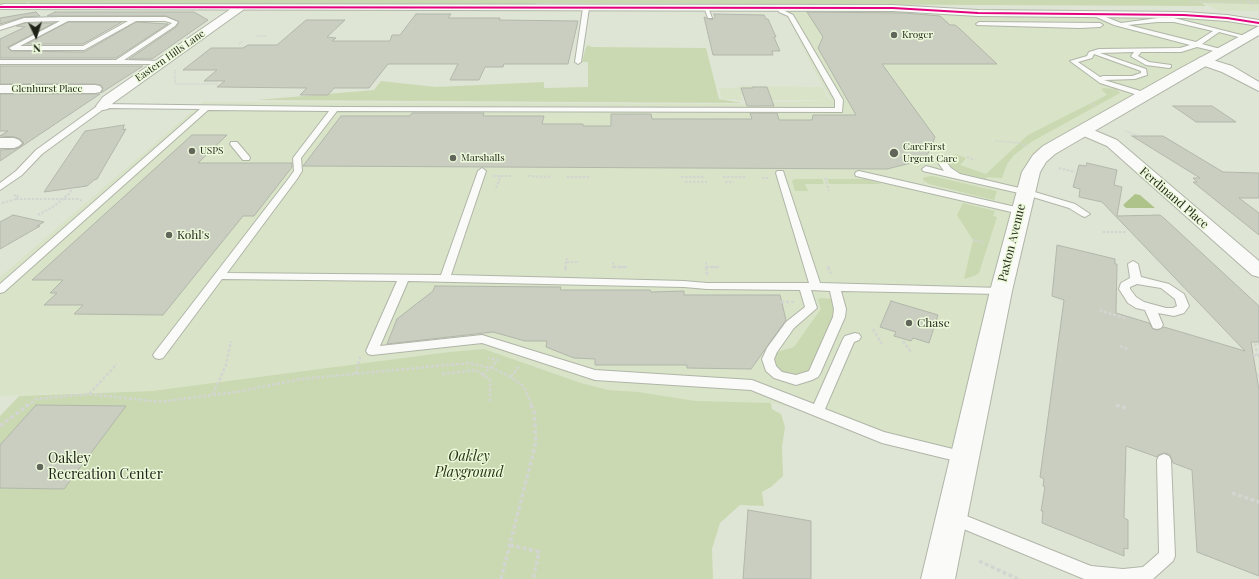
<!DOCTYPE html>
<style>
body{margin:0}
#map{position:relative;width:1259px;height:579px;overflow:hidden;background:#dfe5d5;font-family:"Playfair Display",serif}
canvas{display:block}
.north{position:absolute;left:16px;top:16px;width:40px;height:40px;-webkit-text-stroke:3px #edf9db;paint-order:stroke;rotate:176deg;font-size:11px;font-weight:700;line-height:16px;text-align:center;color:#1e2217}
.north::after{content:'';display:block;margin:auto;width:14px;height:18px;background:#1e2217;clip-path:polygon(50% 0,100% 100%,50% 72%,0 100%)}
</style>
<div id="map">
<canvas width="1259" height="579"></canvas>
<div class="north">N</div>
</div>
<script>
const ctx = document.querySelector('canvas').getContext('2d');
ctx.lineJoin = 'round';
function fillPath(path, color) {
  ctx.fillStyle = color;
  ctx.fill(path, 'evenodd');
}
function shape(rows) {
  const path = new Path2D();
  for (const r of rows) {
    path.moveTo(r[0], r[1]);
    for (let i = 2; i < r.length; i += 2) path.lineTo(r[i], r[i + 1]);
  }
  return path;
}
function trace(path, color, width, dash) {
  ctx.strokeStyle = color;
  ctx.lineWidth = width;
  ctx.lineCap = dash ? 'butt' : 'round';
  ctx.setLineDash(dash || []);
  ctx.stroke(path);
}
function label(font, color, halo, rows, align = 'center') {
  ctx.font = font + ' "Playfair Display",serif';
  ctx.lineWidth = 3;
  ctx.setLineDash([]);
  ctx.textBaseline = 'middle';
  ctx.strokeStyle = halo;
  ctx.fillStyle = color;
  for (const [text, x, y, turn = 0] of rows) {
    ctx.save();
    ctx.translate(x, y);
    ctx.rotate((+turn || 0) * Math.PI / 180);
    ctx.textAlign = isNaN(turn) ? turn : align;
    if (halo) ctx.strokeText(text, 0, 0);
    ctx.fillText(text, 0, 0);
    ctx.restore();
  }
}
fillPath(shape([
 [1196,0,1259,0,1259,11,1220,11],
 [779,8,1184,15,1259,23,1259,30,1039,159,964,457,817,412,771,403,658,404,581,383,484,349,449,352,152,391,0,396,0,277,203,102,738,104,831,100,809,60,788,16],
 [738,86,822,87,829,100,755,100,754,95,741,95,742,100,722,99,719,88,738,88]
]), '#d8e3c7');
fillPath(shape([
 [0,0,1259,0,1259,4,1202,3,1206,6,536,3,535,5,111,4,31,4,28,2,23,4,0,4],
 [589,45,591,47,706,48,719,99,742,103,257,100,374,90,381,81,436,87,544,82,544,88,588,87,588,62,582,62,586,47],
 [1103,88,1116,89,1120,93,1031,142,1014,155,1007,164,1002,178,987,177,986,179,961,173,950,167,949,164,955,154,966,158,960,165,986,174,1028,135,1107,95,1102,90],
 [932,176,997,191,994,200,929,184,923,180,923,178,926,177],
 [795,179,822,179,824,184,805,184,808,191,795,191,792,181],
 [827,179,865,179,882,184,829,184],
 [963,203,995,211,993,216,997,217,979,273,974,276,964,279,973,240,957,215],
 [820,298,832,299,837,312,811,371,805,375,794,375,784,373,776,367,772,360,777,352,794,347,821,309,818,300],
 [484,349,581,383,608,390,638,392,695,401,771,403,772,409,781,414,785,427,782,447,783,476,771,487,762,492,764,506,740,505,720,523,712,549,713,579,0,579,0,416,19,396,152,391,449,352]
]), '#cad9b1');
fillPath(shape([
 [1135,194,1140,195,1155,208,1126,208,1123,205]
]), '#aec389');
const building = shape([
 [36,12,40,16,24,17,0,24,0,18,36,12],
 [55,12,194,12,208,20,152,59,129,59,176,27,179,22,166,16,47,16,55,12],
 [807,12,904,13,940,16,950,25,955,25,960,29,997,64,882,64,935,137,929,152,924,158,915,162,887,169,303,166,341,116,410,116,412,113,484,113,483,116,544,116,542,124,583,124,583,126,611,126,611,114,651,114,652,119,752,119,750,113,777,113,779,120,812,120,813,115,856,115,818,48,823,37,807,12],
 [416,14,451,14,448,18,500,18,499,20,578,21,568,64,504,64,503,67,485,67,479,80,450,80,458,64,388,64,369,88,334,88,328,95,300,95,307,88,217,87,225,81,204,81,217,70,183,70,211,48,243,48,248,45,277,45,306,20,345,20,327,37,336,38,332,41,390,41,392,35,400,35,416,14],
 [714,14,764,15,766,19,768,19,776,37,774,37,780,51,772,51,773,55,713,55,704,17,712,20,715,17,714,14],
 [68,22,122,22,83,44,26,44,68,22],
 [136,22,168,24,116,58,0,58,0,39,25,27,16,26,25,23,54,23,8,47,8,48,11,51,84,52,136,22],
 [0,66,143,66,101,93,103,88,101,85,95,84,0,84,0,66],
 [753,87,767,87,774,106,747,106,741,88,753,88,753,87],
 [0,94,100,94,0,161,0,150,15,149,20,147,24,143,20,139,15,137,0,136,8,131,0,131,0,94],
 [1173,106,1212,106,1236,122,1196,122,1173,106],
 [124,125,123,130,126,129,97,179,94,180,87,186,44,192,85,131,124,125],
 [192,135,227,135,198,163,292,163,292,167,254,216,243,216,163,315,74,314,83,305,44,305,57,293,50,293,63,280,32,280,192,135],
 [1132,136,1163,136,1223,172,1259,173,1259,198,1239,198,1259,213,1259,235,1193,182,1197,182,1193,178,1200,178,1132,136],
 [1087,163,1117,170,1114,185,1122,187,1117,216,1160,215,1165,219,1259,306,1259,342,1251,342,1259,390,1259,576,1197,552,1192,470,1173,463,1170,455,1165,453,1158,455,1157,457,1126,446,1124,518,1128,520,1128,549,1124,548,1124,556,1042,523,1043,511,1041,511,1045,487,1043,486,1044,479,1040,477,1064,300,1052,296,1057,245,1115,259,1115,264,1117,264,1116,313,1149,323,1153,329,1157,330,1164,327,1245,351,1102,202,1079,197,1080,189,1073,187,1079,165,1086,166,1087,163],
 [13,215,44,222,37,226,40,226,0,249,0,222,13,215],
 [435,286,561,287,560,290,650,290,651,292,684,291,684,295,780,295,786,320,751,369,687,368,687,365,595,365,595,359,574,358,546,347,547,341,525,341,493,332,387,344,397,319,433,291,435,286],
 [891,301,938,315,929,343,913,338,911,341,894,336,896,332,880,327,891,301],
 [36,405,126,406,64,489,0,488,0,445,36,405],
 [748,510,811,521,811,579,743,579,748,510]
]);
fillPath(building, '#c9cec1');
trace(building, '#b2b7ab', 1);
const service = shape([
 [586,6,589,8,581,62,578,64,575,62,583,8,586,6],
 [704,7,708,7,712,18,708,18,704,7],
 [777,7,781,7,783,10,793,15,843,100,842,112,337,111,301,158,302,171,297,179,227,273,441,275,478,171,482,168,486,171,451,275,684,281,707,283,809,283,776,173,777,171,783,171,820,283,1001,288,1005,289,1007,291,1005,293,1001,294,841,291,846,309,845,317,820,374,818,377,812,380,796,385,774,378,766,371,762,359,767,348,786,322,805,307,800,290,707,289,684,287,408,281,380,346,482,335,595,370,752,380,814,404,843,339,845,336,855,333,859,334,861,337,859,340,854,342,825,409,884,432,969,453,971,457,969,461,964,463,882,443,751,390,595,380,482,343,372,355,368,354,366,351,397,281,222,279,163,358,159,359,155,358,153,355,155,352,289,178,294,171,293,158,329,111,208,110,4,292,0,293,0,284,200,109,105,108,42,154,22,175,0,190,0,183,16,171,36,150,100,104,335,107,835,108,835,100,788,16,779,12,777,7],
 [811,290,830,291,834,309,833,317,809,371,796,375,782,372,776,366,774,359,777,352,794,328,817,308,811,290],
 [1092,13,1096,13,1121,23,1158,18,1174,18,1249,37,1246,39,1219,32,1202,44,1224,50,1225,51,1222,53,1197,47,1181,52,1141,52,1138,56,1149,62,1171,65,1171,67,1169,68,1146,65,1132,57,1131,56,1134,52,1100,53,1146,69,1147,75,1135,79,1104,80,1147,93,1147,97,1144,97,1100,83,1070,61,1087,56,1089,52,1099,49,1180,48,1190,45,1114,25,1092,15,1092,13],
 [1158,22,1174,22,1213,31,1196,42,1128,25,1158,22],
 [1094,54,1141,71,1141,73,1132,76,1103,76,1100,77,1078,62,1092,58,1094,54],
 [60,17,166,17,178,22,175,26,124,60,163,61,163,63,161,64,0,64,0,60,116,60,172,23,165,21,136,21,84,50,12,50,9,48,60,21,25,22,0,30,0,26,24,18,60,17],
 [68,21,128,21,83,46,20,46,68,21],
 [979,22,1100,23,1103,25,1100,27,1080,28,977,25,976,24,979,22],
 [231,142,237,142,249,156,250,158,249,160,243,160,230,144,231,142],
 [941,158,944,159,951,168,960,174,1028,190,1075,204,1090,214,1085,217,1082,216,1069,208,1023,194,923,171,922,169,926,166,944,171,937,161,941,158],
 [859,171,1020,208,1025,211,1020,214,856,176,855,174,856,172,859,171],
 [1133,261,1138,264,1141,277,1169,284,1184,294,1189,306,1184,313,1174,316,1158,313,1163,325,1161,328,1157,329,1153,328,1145,310,1136,308,1128,303,1119,289,1121,283,1130,278,1128,264,1133,261],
 [1137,284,1161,288,1175,299,1177,306,1173,308,1166,308,1144,302,1136,297,1130,289,1130,287,1137,284],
 [1164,454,1169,456,1171,460,1175,556,1173,561,1153,579,1084,579,949,523,946,518,949,513,954,511,1091,566,1123,569,1143,567,1159,553,1157,460,1159,456,1164,454]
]);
const minor = shape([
 [239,5,243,6,244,8,243,10,113,103,108,109,103,110,98,109,96,106,103,97,235,6,239,5],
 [1203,57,1232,66,1259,82,1259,91,1222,72,1199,64,1197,61,1199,58,1203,57],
 [0,85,95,85,100,86,102,89,100,92,95,93,0,93,0,85],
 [1084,126,1117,140,1259,261,1259,277,1252,275,1107,146,1079,134,1076,131,1079,128,1084,126],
 [0,138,14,138,19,140,22,143,19,146,14,148,0,148,0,138]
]);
const tertiary = shape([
 [4,4,893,5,978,10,1184,12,1227,15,1259,20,1259,35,1055,154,1046,162,1040,172,1012,291,955,579,921,579,990,291,1022,172,1033,155,1043,146,1181,68,1259,26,1227,21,1184,18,978,16,893,11,0,9,0,5,4,4]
]);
trace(service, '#b0b5a8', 2);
trace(minor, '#b0b5a8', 2);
trace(tertiary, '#b0b5a8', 2);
trace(shape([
 [1247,0,1252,4,1250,4],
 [1190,2,1259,2],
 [257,36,266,36],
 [239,44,243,41],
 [175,70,175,84,218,84],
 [1090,103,1097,106],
 [1125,131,1140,136],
 [995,141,1019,143,1028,147],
 [967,157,969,158]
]), '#d3d5d1', 1.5, [1.5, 1]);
trace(shape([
 [967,157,975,160],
 [1059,168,1075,172],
 [493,176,513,176],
 [528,176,552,177],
 [567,177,589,177],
 [681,177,705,177],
 [723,177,745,177],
 [762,178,769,178],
 [825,178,829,191],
 [685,182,707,182],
 [725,182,734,182],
 [496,188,501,176],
 [16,199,79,199,82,201],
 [2,203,16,199,18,196,13,195],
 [38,215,53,207,70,193,72,188],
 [1103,232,1127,232],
 [973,240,985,243],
 [567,262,579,262],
 [613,262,613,268],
 [706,262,706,268],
 [828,266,829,268],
 [613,267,627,267],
 [706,267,719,267],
 [565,268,567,258]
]), '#d3d5d1', 2, [2.5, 1.5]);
trace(shape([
 [613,267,627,267],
 [706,267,707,275],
 [706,267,719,267],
 [828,267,831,274],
 [565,270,566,267],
 [781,302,795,302],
 [1102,309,1101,311,1125,318],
 [873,329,882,344],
 [903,341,911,352],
 [1120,346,1128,349],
 [1253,355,1258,356,1255,344,1259,344],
 [356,374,360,357],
 [442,374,476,370,490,380,490,403],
 [483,375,498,360,488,358],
 [1257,375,1259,376],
 [511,377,520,365],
 [89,394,160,402,236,392,301,379,468,363,492,368,511,377,524,387,532,406],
 [213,394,226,365,231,341],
 [1116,405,1119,406],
 [27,406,36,399,89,394,117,364]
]), '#d3d5d1', 2.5, [3, 2]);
trace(shape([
 [1116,405,1126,408],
 [0,426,28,405],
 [1232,493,1259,502],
 [510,545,539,552,533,579],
 [979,561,1018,579],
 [501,579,536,442,534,411,531,405]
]), '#d3d5d1', 3.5, [4, 2.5]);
fillPath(service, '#fafbf9');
fillPath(minor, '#fafbf9');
fillPath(tertiary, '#fafbf9');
trace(shape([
 [0,7,893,8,978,13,1184,15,1227,18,1259,23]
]), '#e5007d', 2);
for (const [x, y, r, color] of [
 [894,35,4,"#62665a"],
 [192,151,4,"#62665a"],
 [894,153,5,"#62665a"],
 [453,158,4,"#62665a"],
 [169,235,4,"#62665a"],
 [909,323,4,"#62665a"],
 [40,467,4,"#62665a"]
]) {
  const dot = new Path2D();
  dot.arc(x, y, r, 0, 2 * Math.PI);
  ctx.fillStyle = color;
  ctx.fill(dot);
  trace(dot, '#edf9db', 1.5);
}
label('10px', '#1e2217', '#edf9db', [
 ["Kroger",902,35],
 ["CareFirst",903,147],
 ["Urgent Care",903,159],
 ["USPS",200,151],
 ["Marshalls",461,158]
], 'left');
label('10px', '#1e2217', '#edf9db', [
 ["Eastern Hills Lane",170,56,-35],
 ["Glenhurst Place",47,89]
]);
label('12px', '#1e2217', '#edf9db', [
 ["Ferdinand Place",1174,198,41],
 ["Paxton Avenue",1012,243,-76]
]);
label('12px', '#1e2217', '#edf9db', [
 ["Kohl's",177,235],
 ["Chase",917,323]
], 'left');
label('italic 14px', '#293313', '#edf9db', [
 ["Oakley",469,457],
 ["Playground",469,473]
]);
label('14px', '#1e2217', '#edf9db', [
 ["Oakley",48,459],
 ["Recreation Center",48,475]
], 'left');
</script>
